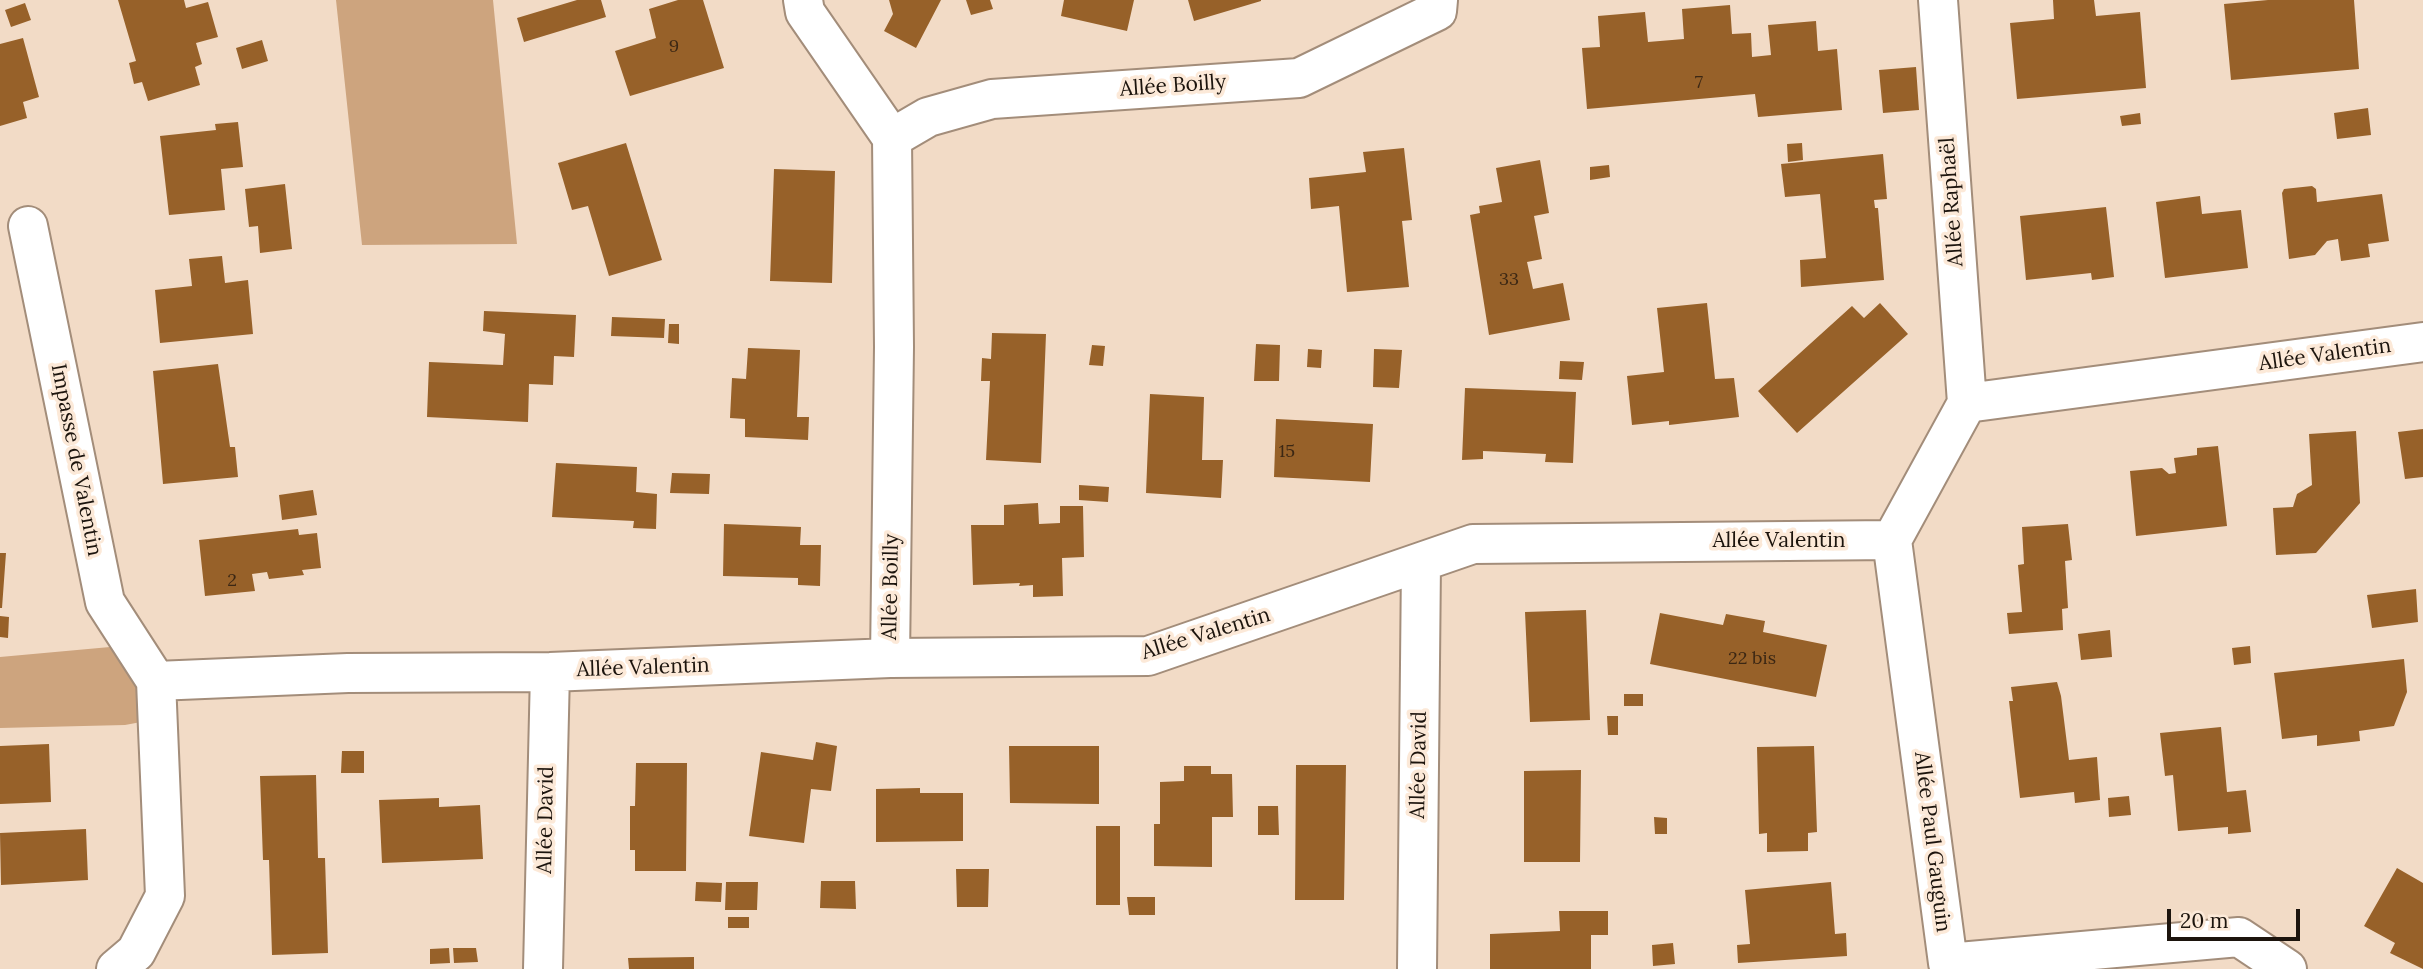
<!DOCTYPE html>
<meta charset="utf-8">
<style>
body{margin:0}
#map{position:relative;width:2423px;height:969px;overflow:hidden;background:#f2dbc6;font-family:Lora,serif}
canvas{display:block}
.scale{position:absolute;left:2167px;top:909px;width:133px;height:32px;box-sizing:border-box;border:4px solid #1c140d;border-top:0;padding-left:9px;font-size:21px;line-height:24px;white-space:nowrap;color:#1c140d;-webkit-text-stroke:5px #fce9d8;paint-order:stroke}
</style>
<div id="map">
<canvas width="2423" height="969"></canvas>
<div class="scale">20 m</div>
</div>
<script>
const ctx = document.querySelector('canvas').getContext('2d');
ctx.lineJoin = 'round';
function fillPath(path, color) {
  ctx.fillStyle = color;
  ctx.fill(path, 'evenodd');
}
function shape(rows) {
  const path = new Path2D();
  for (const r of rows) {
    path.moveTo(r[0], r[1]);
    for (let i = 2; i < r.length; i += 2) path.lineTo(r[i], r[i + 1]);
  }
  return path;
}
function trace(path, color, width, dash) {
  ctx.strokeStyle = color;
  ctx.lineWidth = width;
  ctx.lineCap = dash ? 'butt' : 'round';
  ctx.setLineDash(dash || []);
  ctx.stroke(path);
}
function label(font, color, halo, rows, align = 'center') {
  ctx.font = font + ' Lora,serif';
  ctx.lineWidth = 7;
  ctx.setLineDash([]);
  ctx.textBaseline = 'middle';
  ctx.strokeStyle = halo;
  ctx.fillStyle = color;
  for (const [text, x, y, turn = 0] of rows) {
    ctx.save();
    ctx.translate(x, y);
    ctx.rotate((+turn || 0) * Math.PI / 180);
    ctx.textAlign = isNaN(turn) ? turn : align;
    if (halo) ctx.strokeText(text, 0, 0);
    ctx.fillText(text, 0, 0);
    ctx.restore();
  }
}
fillPath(shape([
 [336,0,493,0,517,244,362,245],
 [132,645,157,719,125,725,0,728,0,657]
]), '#cda47e');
fillPath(shape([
 [118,0,184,0,186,8,208,2,218,37,196,43,202,64,195,67,200,85,148,101,142,82,134,84,129,63,136,61],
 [577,0,601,0,606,17,524,42,517,18],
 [678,0,703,0,724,68,630,96,615,51,656,38,649,9],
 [889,0,941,0,916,48,884,31,893,14],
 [966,0,990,0,993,9,971,15],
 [1064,0,1134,0,1127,31,1061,16],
 [1188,0,1261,0,1261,1,1194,21],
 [2053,0,2094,0,2096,16,2140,12,2146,88,2017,99,2010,23,2054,19],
 [2354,0,2359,69,2231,80,2224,4,2268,0],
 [25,3,31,20,11,27,5,10],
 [1730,5,1732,34,1751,33,1752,57,1771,55,1768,25,1816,21,1818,51,1837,49,1842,110,1758,117,1755,94,1587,109,1582,48,1600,47,1598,16,1645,12,1648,42,1684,39,1682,9],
 [23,38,39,97,23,102,27,118,0,126,0,44],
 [262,40,268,61,242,69,236,48],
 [1916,67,1919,110,1883,113,1879,70],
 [2368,108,2371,135,2337,139,2334,113],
 [2140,113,2141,124,2122,126,2120,116],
 [238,122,243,167,221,169,225,210,169,215,160,136,216,130,215,124],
 [626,143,662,260,609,276,588,206,572,210,558,163],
 [1802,143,1803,160,1788,162,1787,144],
 [1404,148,1412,220,1402,221,1409,287,1347,292,1339,206,1311,209,1309,178,1366,172,1363,152],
 [1883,154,1887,199,1874,200,1875,208,1878,208,1884,280,1801,287,1800,260,1826,258,1820,194,1785,197,1781,164],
 [1540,160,1549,213,1534,216,1542,259,1527,262,1533,289,1563,283,1570,320,1489,335,1470,215,1480,213,1479,206,1502,202,1496,168],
 [1609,165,1610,177,1590,180,1590,167],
 [774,169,835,171,832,283,770,281],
 [285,184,292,249,260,253,258,226,249,227,245,189],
 [2312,186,2316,189,2317,202,2382,194,2389,241,2368,244,2370,257,2341,261,2338,239,2327,241,2315,255,2289,259,2282,193,2284,189],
 [2200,196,2202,214,2241,210,2248,268,2165,278,2156,202],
 [2106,207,2114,277,2092,280,2091,273,2026,280,2020,216],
 [222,256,225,283,248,280,253,334,160,343,155,290,192,286,189,259],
 [1707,303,1715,379,1734,378,1739,417,1669,425,1669,421,1632,425,1627,376,1664,372,1657,308],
 [1880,303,1908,334,1797,433,1758,391,1852,306,1864,318],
 [484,311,576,315,574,357,554,356,553,385,529,384,528,422,427,417,429,362,503,365,505,334,483,331],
 [612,317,665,319,664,338,611,336],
 [669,324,679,324,679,344,668,343],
 [992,333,1046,334,1041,463,986,460,990,381,981,381,982,358,991,359],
 [1256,344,1280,345,1279,381,1254,381],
 [1092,345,1105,346,1103,366,1089,365],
 [748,348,800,350,797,417,809,417,808,440,745,437,745,419,730,418,732,378,746,379],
 [1308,349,1322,350,1321,368,1307,367],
 [1374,349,1402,350,1399,388,1373,387],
 [1560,361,1584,362,1582,380,1559,379],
 [218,364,230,447,235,447,238,477,163,484,153,371],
 [1465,388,1576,392,1573,463,1545,462,1546,454,1483,451,1483,459,1462,460],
 [1150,394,1204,397,1202,460,1223,460,1221,498,1146,493],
 [1276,419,1373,424,1370,482,1274,477],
 [2423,429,2423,477,2405,479,2398,432],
 [2356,431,2360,503,2316,553,2276,555,2273,508,2293,507,2297,494,2312,485,2309,434],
 [2218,446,2227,526,2136,536,2130,471,2162,468,2169,474,2176,473,2174,458,2197,455,2197,448],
 [556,463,637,467,636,492,657,494,656,529,633,528,634,521,552,517],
 [672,473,710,474,709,494,670,493],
 [1079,485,1109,487,1108,502,1079,500],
 [313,490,317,515,282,520,279,495],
 [1038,503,1039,524,1060,523,1060,506,1083,506,1084,557,1062,558,1063,596,1033,597,1033,585,1019,586,1020,583,973,585,971,525,1004,525,1004,505],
 [724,524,801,527,800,545,821,545,820,586,798,585,798,578,723,576],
 [2068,524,2072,560,2065,561,2068,608,2062,609,2063,630,2009,634,2007,613,2022,612,2018,565,2024,564,2022,527],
 [298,529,299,535,317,533,321,568,302,570,304,575,269,579,267,572,252,574,255,591,205,596,199,540],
 [0,553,6,553,2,608,0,608],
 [2416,589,2418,622,2372,628,2367,595],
 [1586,610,1590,720,1530,722,1525,612],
 [1660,613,1723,625,1726,614,1765,621,1763,632,1827,645,1816,697,1650,664],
 [0,616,9,617,8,638,0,637],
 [2110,630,2112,657,2081,660,2078,634],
 [2250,646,2251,663,2234,665,2232,648],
 [2404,659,2407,692,2394,726,2359,731,2360,741,2317,746,2317,735,2282,739,2274,673],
 [2057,682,2061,696,2069,760,2097,757,2100,800,2075,803,2074,792,2020,798,2009,701,2013,701,2011,687],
 [1624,694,1643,694,1643,706,1624,706],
 [1607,716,1618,716,1618,735,1608,735],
 [2221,727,2227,792,2246,790,2251,832,2228,834,2228,827,2178,831,2173,775,2165,776,2160,733],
 [816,742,837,746,831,791,811,789,804,843,749,836,761,752,813,760],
 [49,744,51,802,0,804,0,746],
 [1009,746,1099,746,1099,804,1010,803],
 [1814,746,1817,832,1808,833,1808,851,1767,852,1767,833,1759,834,1757,747],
 [342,751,364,751,364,773,341,773],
 [636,763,687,763,686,871,635,871,635,850,630,850,630,806,635,806],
 [1296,765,1346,765,1344,900,1295,900],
 [1184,766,1211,766,1211,774,1232,774,1233,817,1212,817,1212,867,1154,866,1154,824,1160,824,1160,782,1184,781],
 [1581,770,1580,862,1524,862,1524,771],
 [316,775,318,858,325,858,328,953,272,955,269,860,263,860,260,776],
 [920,788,920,793,963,793,963,841,876,842,876,789],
 [2129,796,2131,815,2109,817,2108,798],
 [439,798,439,807,480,805,483,859,382,863,379,800],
 [1258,806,1278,806,1279,835,1258,835],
 [1654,817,1667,818,1667,834,1655,834],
 [1096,826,1120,826,1120,905,1096,905],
 [86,829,88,880,1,885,0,833],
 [2397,868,2423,883,2423,969,2390,953,2395,943,2364,926],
 [956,869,989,869,988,907,957,907],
 [821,881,855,881,856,909,820,908],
 [696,882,722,883,721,902,695,901],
 [726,882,758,882,757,910,725,910],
 [1831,882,1835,934,1846,933,1847,956,1738,963,1737,945,1750,944,1745,890],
 [1127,897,1155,897,1155,915,1129,915],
 [1559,911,1608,911,1608,935,1591,935,1591,969,1490,969,1490,934,1560,931],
 [728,917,749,917,749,928,728,928],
 [1673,943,1675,964,1653,966,1652,945],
 [449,948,450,963,430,964,430,949],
 [453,948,476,948,478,962,454,963],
 [694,957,694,969,629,969,628,958]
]), '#976129');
const minor = shape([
 [803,0,805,12,892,138,894,347,890,658],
 [1938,0,1967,403],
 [892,138,928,117,992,99,1299,78,1437,11,1438,0],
 [28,226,105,602,156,681],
 [1892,540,1948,963,2239,937,2287,969],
 [116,969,136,952,165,896,156,681,348,673,550,672,890,658,1148,656,1473,544,1892,540,1967,403,2423,342],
 [543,969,550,672],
 [1417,969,1421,562]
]);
trace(minor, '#a38d7a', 42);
trace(minor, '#fff', 38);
label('18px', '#3b2714', null, [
 ["9",674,47],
 ["7",1699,83],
 ["33",1509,280],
 ["15",1287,452],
 ["2",232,581],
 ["22 bis",1752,659]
]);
label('21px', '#1c140d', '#fce9d8', [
 ["Allée Boilly",1173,86,-4],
 ["Allée Raphaël",1952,202,-94],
 ["Allée Valentin",2325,355,-8],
 ["Impasse de Valentin",76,460,79],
 ["Allée Valentin",1779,541],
 ["Allée Boilly",891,587,-89],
 ["Allée Valentin",1206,634,-17],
 ["Allée Valentin",643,668,-2],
 ["Allée David",1419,765,-89],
 ["Allée David",546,820,-89],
 ["Allée Paul Gauguin",1932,842,83]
]);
</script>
